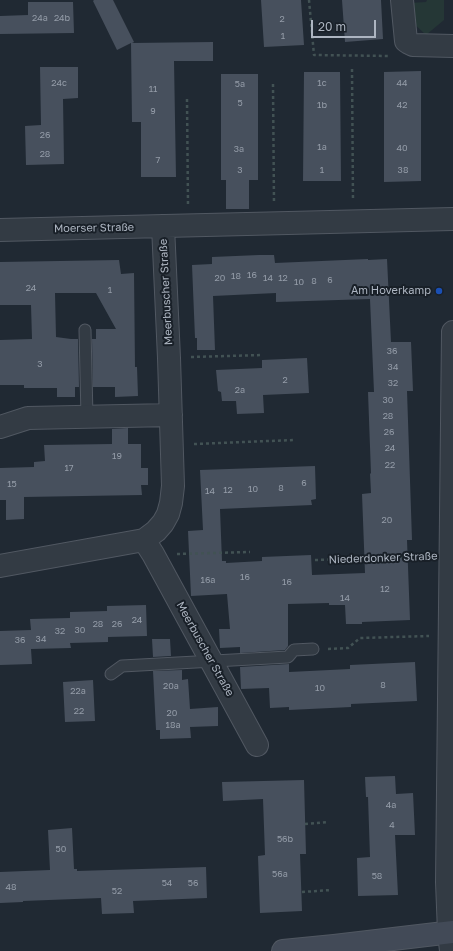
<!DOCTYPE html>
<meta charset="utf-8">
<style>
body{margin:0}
#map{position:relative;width:453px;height:951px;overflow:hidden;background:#202933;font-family:"Golos Text",sans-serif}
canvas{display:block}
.scale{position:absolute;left:311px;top:20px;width:65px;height:18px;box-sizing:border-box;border:2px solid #adb5c1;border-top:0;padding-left:5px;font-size:12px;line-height:14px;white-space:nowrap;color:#adb5c1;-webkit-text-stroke:3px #192028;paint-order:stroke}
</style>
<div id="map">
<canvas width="453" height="951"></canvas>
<div class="scale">20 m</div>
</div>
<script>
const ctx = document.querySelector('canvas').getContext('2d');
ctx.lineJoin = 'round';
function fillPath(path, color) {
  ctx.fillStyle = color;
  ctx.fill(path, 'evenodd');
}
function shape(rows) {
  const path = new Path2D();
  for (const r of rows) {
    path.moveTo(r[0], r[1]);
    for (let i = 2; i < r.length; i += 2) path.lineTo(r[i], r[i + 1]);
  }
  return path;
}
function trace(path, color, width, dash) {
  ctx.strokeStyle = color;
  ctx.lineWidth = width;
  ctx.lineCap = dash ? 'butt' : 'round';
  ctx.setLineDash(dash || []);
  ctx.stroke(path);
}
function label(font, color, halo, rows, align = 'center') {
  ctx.font = font + ' "Golos Text",sans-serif';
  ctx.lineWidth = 4;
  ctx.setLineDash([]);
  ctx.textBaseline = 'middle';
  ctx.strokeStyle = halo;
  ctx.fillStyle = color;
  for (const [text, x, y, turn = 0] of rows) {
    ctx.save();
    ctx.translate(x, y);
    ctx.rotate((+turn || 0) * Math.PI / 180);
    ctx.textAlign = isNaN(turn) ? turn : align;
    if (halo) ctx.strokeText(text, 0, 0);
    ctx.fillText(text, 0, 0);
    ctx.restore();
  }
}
fillPath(shape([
 [427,0,444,0,444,20,426,35,410,20,409,3,426,2]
]), '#253736');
fillPath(shape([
 [93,0,113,0,134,42,132,43,213,42,213,61,174,61,176,177,141,177,141,122,132,122,131,43,117,50,93,1,94,1],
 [261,0,301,0,304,45,264,47],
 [342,0,381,0,383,39,345,42],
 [28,2,73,2,74,33,0,34,0,16,28,15],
 [40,67,78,67,78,98,63,99,64,164,26,165,25,126,41,125],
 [421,71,421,181,384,182,384,72],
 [304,72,340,72,341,181,303,181],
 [221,74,258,74,258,180,249,180,249,209,226,209,226,180,221,180],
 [259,255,274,255,275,263,368,259,368,260,387,259,391,342,411,342,413,391,407,391,412,540,407,540,410,620,362,622,362,624,346,624,345,605,329,605,329,603,288,604,288,646,285,650,240,653,240,647,220,648,219,629,230,629,227,594,191,596,188,531,203,530,200,470,315,466,316,499,311,500,312,505,220,509,222,561,226,561,226,563,262,561,262,557,311,555,312,575,365,573,362,494,371,493,370,473,371,474,368,392,374,392,370,299,276,302,276,293,213,296,215,350,197,350,197,338,195,338,192,265,212,264,212,257],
 [119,260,121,274,134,273,135,367,137,367,138,396,115,397,115,387,93,387,92,339,96,339,96,329,116,329,96,293,55,293,56,337,71,339,78,339,79,387,75,387,75,397,57,397,57,388,24,388,24,385,0,385,0,340,32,339,31,305,0,305,0,262],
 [307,358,309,393,263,395,264,413,237,414,236,401,222,401,221,392,218,391,216,370,262,368,262,360],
 [128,428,128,444,141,444,141,468,148,468,148,485,141,485,142,495,24,497,24,519,6,520,6,500,0,500,0,468,34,467,34,462,45,461,44,445,112,444,112,429],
 [146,605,147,636,108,637,108,642,70,643,71,648,31,649,32,664,0,665,0,631,31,630,30,619,70,618,70,612,107,611,107,606],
 [152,639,170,639,171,656,153,657],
 [415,662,417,701,351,704,351,707,289,710,289,707,270,708,269,688,241,689,240,667,289,664,289,672,350,669,350,665],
 [182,670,182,680,188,679,190,709,218,707,218,726,190,727,191,738,160,739,160,730,156,730,153,671],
 [93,680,95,721,65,722,63,682],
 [395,776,396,794,413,793,415,835,395,835,398,895,358,896,357,858,370,857,368,797,366,797,365,777],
 [304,780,306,854,300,854,302,911,260,913,258,856,265,855,263,799,223,801,222,782],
 [72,828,74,869,77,869,77,871,206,867,207,898,133,901,134,913,102,914,101,898,23,901,23,902,0,903,0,872,50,870,48,830]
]), '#47505d');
const service = shape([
 [85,330,87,417],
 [111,674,122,666,288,657,294,650,313,649]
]);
const minor = shape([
 [402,0,406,41,409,43,413,45,453,46],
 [0,230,453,219],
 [0,427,28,418,171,415],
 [144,540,153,554,257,745],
 [0,566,144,540,156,531,163,523,168,514,171,503,173,486,169,358,163,226],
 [449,932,451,951]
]);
const tertiary = shape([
 [449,932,447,882,453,332]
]);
const secondary = shape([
 [283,951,334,946,453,932]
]);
trace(service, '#515862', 13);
trace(minor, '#515862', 24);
trace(tertiary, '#515862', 24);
trace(secondary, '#515862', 24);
trace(shape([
 [309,0,314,55,390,56],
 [352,69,353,201],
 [273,84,274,203],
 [187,99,188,205],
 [191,357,262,355],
 [194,444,294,440],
 [177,554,250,552],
 [315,560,430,556],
 [328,649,348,648,360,638,429,636],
 [305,824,328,822],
 [302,892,331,890]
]), '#425254', 2.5, [3, 3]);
trace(service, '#333b44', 11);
trace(minor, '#333b44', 22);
trace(tertiary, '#333b44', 22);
trace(secondary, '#424a57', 22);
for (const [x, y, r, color] of [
 [439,291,4,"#1a4fb4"]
]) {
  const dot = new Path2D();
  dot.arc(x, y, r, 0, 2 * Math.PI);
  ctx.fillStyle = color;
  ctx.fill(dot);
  trace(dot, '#192028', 1.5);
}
label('9px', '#949ca8', null, [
 ["24a",40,18],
 ["24b",62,18],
 ["2",282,19],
 ["1",283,36],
 ["24c",59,83],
 ["1c",322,83],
 ["44",402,83],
 ["5a",240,84],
 ["11",153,89],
 ["5",240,103],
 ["1b",322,105],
 ["42",402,105],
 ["9",153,111],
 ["26",45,135],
 ["1a",322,147],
 ["40",402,148],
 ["3a",239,149],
 ["28",45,154],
 ["7",158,160],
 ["3",240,170],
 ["1",322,170],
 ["38",403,170],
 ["16",252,275],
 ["18",236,276],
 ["20",220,278],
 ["14",268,278],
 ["12",283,278],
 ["6",330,280],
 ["8",314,281],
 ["10",299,282],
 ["24",31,288],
 ["1",110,290],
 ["36",392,351],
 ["3",40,364],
 ["34",393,367],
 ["2",285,380],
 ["32",393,383],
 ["2a",240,390],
 ["30",388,400],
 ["28",388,416],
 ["26",389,432],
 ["24",390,448],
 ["19",117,456],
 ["22",390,465],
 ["17",69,468],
 ["6",304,483],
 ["15",12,484],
 ["8",281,488],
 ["10",253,489],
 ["12",228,490],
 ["14",210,491],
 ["20",387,520],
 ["16",245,577],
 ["16a",208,580],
 ["16",287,582],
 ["12",385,589],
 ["14",345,598],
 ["24",137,620],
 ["28",98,624],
 ["26",117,624],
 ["30",80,630],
 ["32",60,631],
 ["34",41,639],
 ["36",20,640],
 ["8",383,685],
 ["20a",171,686],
 ["10",320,688],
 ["22a",78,691],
 ["22",79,711],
 ["20",172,713],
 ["18a",173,725],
 ["4a",391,805],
 ["4",392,825],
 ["56b",285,839],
 ["50",61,849],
 ["56a",280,874],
 ["58",377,876],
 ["54",167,883],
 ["56",193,883],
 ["48",11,887],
 ["52",117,891]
]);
label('11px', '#adb5c1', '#192028', [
 ["Moerser Straße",94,228,-1],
 ["Meerbuscher Straße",166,292,-93],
 ["Niederdonker Straße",383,558,-2],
 ["Meerbuscher Straße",205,649,61]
]);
label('11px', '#adb5c1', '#192028', [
 ["Am Hoverkamp",431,291]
], 'right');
</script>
